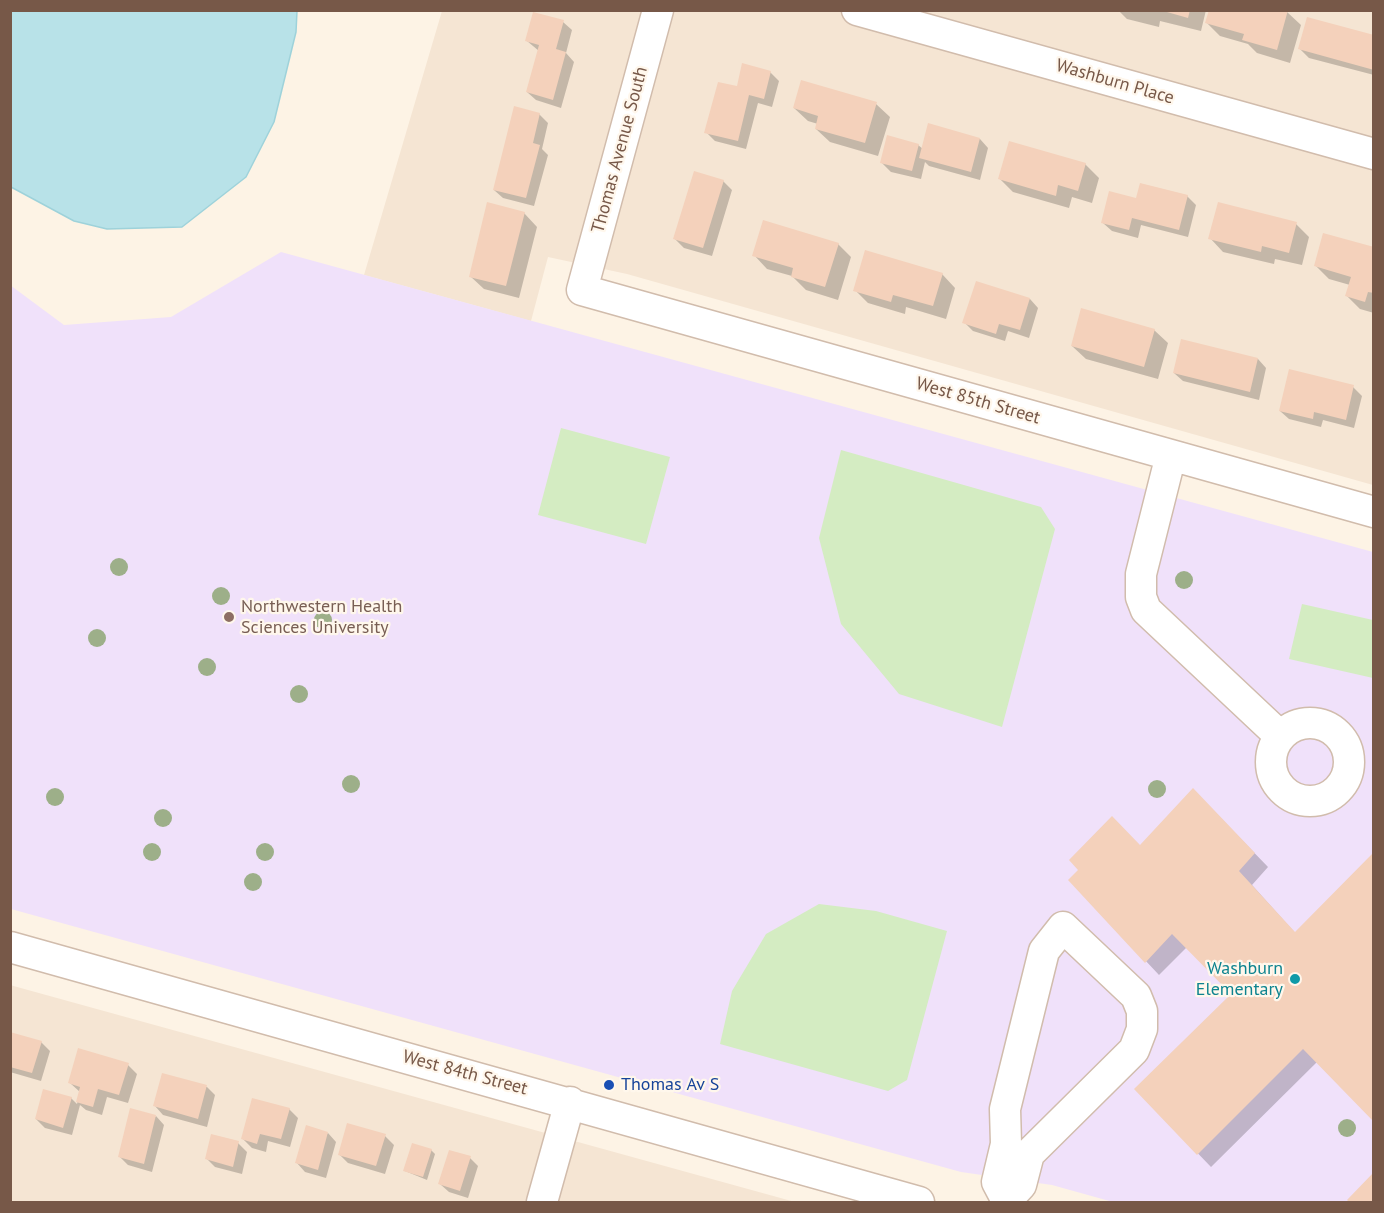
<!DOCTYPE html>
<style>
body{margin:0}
#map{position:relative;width:1384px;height:1213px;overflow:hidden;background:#fdf3e5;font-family:"PT Sans",sans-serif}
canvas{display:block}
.frame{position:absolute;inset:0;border:12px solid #775848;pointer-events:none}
</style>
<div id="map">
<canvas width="1384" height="1213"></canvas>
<div class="frame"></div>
</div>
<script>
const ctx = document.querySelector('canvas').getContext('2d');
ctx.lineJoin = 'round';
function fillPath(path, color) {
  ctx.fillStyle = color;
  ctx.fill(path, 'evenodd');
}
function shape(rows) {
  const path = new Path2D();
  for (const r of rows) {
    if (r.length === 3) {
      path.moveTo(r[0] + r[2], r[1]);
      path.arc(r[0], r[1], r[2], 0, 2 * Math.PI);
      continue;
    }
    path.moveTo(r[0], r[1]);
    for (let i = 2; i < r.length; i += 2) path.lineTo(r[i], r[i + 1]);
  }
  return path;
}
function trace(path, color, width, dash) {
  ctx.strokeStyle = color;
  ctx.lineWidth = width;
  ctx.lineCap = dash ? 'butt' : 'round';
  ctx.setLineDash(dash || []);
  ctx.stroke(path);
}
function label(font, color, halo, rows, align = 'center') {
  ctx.font = font + ' "PT Sans",sans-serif';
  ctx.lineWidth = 4.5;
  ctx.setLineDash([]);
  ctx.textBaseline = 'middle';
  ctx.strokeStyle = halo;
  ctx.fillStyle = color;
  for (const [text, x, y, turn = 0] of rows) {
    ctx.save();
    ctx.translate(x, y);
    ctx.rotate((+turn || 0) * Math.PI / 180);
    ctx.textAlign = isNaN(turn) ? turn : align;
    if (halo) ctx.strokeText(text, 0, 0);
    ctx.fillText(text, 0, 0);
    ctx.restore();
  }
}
fillPath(shape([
 [442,11,1373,11,1373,485,627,274,548,257,531,321,364,275],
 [10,985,28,990,795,1202,11,1202]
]), '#f5e5d3');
fillPath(shape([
 [281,252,1373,552,1373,1202,1113,1202,1052,1185,961,1172,11,909,10,285,64,325,171,317]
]), '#f0e1fa');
fillPath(shape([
 [561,428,670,457,646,544,538,515],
 [841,450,1041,507,1055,529,1002,727,899,694,841,624,819,538],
 [1302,604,1373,620,1373,678,1289,659],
 [819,904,876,911,947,931,907,1080,888,1091,720,1044,732,991,766,934]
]), '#d4ecc2');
const water = shape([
 [10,11,297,11,296,32,274,122,246,177,182,227,107,229,74,221,11,187,10,11]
]);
fillPath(water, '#b8e2e8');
trace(water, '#9ed2da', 1.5);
fillPath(shape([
 [1118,10,1206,10,1201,31,1160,21,1159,27,1127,19],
 [1287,12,1301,25,1290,63,1257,53,1248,44,1220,36,1207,23],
 [563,22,572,30,566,53,574,62,561,108,536,100,527,92,539,51,527,41],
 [1374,37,1374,75,1309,58,1300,49],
 [770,72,779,81,772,107,758,103,746,149,715,141,706,132,738,88],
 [876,104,890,117,878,156,830,142,816,129,818,124,808,121,794,108],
 [539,114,548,123,542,149,548,155,534,206,503,198,494,190],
 [980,139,988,148,980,180,929,166,925,162,921,179,891,172,882,163,918,145,923,149],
 [1085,164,1099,178,1092,203,1072,197,1069,208,1013,192,1000,179],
 [723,181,732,190,712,256,684,248,675,239],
 [1187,196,1196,205,1188,237,1141,225,1138,238,1112,231,1103,223,1137,200],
 [524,213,537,227,519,298,484,289,470,276],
 [1296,224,1309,237,1302,265,1275,259,1274,264,1223,252,1210,238],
 [838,244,851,257,838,300,806,290,792,276,767,269,754,255],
 [1374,249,1374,313,1360,309,1347,296,1350,285,1329,279,1316,266],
 [942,274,955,288,946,319,906,307,905,314,868,303,855,290],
 [1030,299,1038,308,1029,338,1008,331,1005,341,973,331,964,322],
 [1154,330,1168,343,1158,379,1086,359,1072,346],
 [1258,359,1266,368,1259,400,1183,381,1174,373],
 [1353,387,1362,396,1354,428,1323,420,1321,427,1289,419,1280,411],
 [1207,804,1268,867,1252,885,1296,934,1317,1062,1211,1167,1136,1089,1233,994,1187,947,1159,975,1070,880,1140,847],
 [10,1033,41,1042,50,1051,41,1081,10,1072],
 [128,1065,137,1074,128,1103,107,1097,102,1115,86,1110,80,1105,72,1135,45,1128,36,1119,71,1098,77,1104,80,1092,70,1083],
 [163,1075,207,1087,215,1095,207,1127,163,1115,155,1106],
 [289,1109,298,1118,290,1147,268,1141,266,1152,252,1148,243,1139],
 [156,1116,164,1125,152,1172,128,1165,119,1156],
 [328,1133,336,1142,326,1178,305,1172,297,1163],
 [385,1136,394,1145,385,1174,348,1163,339,1154],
 [238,1143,247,1152,242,1174,215,1167,207,1159],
 [431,1150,435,1154,427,1180,405,1171],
 [470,1158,478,1166,468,1198,449,1192,440,1184]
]), '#0003');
fillPath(shape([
 [1160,10,1190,10,1188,18],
 [1209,10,1288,10,1277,50,1242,40,1244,34,1205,23],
 [533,12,564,20,556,49,566,52,553,100,526,92,539,45,525,41],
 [1307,17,1374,35,1374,70,1298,49],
 [742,63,771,71,764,99,749,95,738,141,704,133,718,82,737,86],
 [801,80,877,102,865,143,815,129,818,116,793,108],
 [514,106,540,113,533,143,540,145,526,198,493,190],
 [928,123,980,138,971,172,919,158],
 [887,135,919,144,912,171,880,163],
 [1009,141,1086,163,1078,191,1058,185,1056,196,998,179],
 [694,171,724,180,703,248,673,239],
 [1140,183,1188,195,1179,230,1132,218,1129,230,1101,223,1109,191,1136,198],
 [487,202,525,212,506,286,469,277],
 [1218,202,1297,222,1289,253,1262,246,1261,252,1208,239],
 [763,220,839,243,825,287,791,277,793,268,752,256],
 [1323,233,1374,247,1374,293,1368,292,1365,302,1345,296,1351,277,1314,266],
 [865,250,943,273,933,306,893,295,891,302,853,291],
 [976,281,1030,298,1020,330,999,324,996,334,962,323],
 [1081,308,1155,329,1144,367,1071,346],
 [1181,339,1258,358,1250,392,1173,373],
 [1289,369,1354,385,1346,420,1314,412,1313,419,1279,411],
 [1193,788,1255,853,1239,871,1295,932,1374,852,1374,1122,1303,1049,1197,1155,1134,1089,1231,994,1172,934,1145,963,1068,880,1078,870,1069,860,1112,816,1140,845],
 [10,1032,42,1041,32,1073,10,1067],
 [78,1048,129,1063,119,1095,98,1089,93,1107,76,1102,80,1087,68,1083],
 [162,1073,207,1085,198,1119,153,1106],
 [43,1089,72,1097,63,1128,35,1119],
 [252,1098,290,1108,281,1139,260,1134,257,1144,241,1139],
 [130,1108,156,1115,144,1164,118,1157],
 [347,1123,386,1134,376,1166,338,1155],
 [306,1125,328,1132,318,1170,295,1163],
 [211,1134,239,1141,233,1167,205,1159],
 [412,1143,432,1149,423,1177,403,1171],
 [449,1150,471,1156,460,1191,438,1184],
 [1374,1172,1374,1202,1349,1202,1347,1200]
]), '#f4d1bb');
const minor = shape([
 [658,10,582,290,1374,512],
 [857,10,1374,154],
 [1171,455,1141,574,1141,597,1146,610,1280,736],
 [1310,762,39],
 [10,947,919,1202],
 [542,1202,570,1102],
 [1005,1202,1021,1185,1029,1154,1134,1050,1142,1029,1142,1011,1136,996,1063,927,1044,951,1005,1109,1006,1144,997,1182,1006,1199]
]);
trace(minor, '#d1bcac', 33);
trace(minor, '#fff', 30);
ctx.fillStyle = '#9daf89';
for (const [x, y] of [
 [119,567],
 [1184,580],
 [221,596],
 [323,620],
 [97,638],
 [207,667],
 [299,694],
 [351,784],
 [1157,789],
 [55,797],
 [163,818],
 [152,852],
 [265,852],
 [253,882],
 [1347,1128]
]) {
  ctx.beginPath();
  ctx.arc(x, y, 9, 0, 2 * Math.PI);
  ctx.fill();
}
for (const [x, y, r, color] of [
 [229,617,6,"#8d6e63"],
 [1295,979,6,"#0f9aa8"],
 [609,1085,6,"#1a4fb4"]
]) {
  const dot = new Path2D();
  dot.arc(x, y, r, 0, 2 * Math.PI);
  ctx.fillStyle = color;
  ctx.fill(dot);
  trace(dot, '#fff7ec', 2);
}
label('18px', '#775848', '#fff7ec', [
 ["Washburn Place",1115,82,16],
 ["Thomas Avenue South",620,150,-75],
 ["West 85th Street",978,401,16],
 ["West 84th Street",465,1073,15]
]);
label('18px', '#785e54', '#fff7ec', [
 ["Northwestern Health",241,607],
 ["Sciences University",241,628]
], 'left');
label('18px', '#0d838f', '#fff7ec', [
 ["Washburn",1283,969],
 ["Elementary",1283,990]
], 'right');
label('18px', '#164399', '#fff7ec', [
 ["Thomas Av S",621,1085]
], 'left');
</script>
